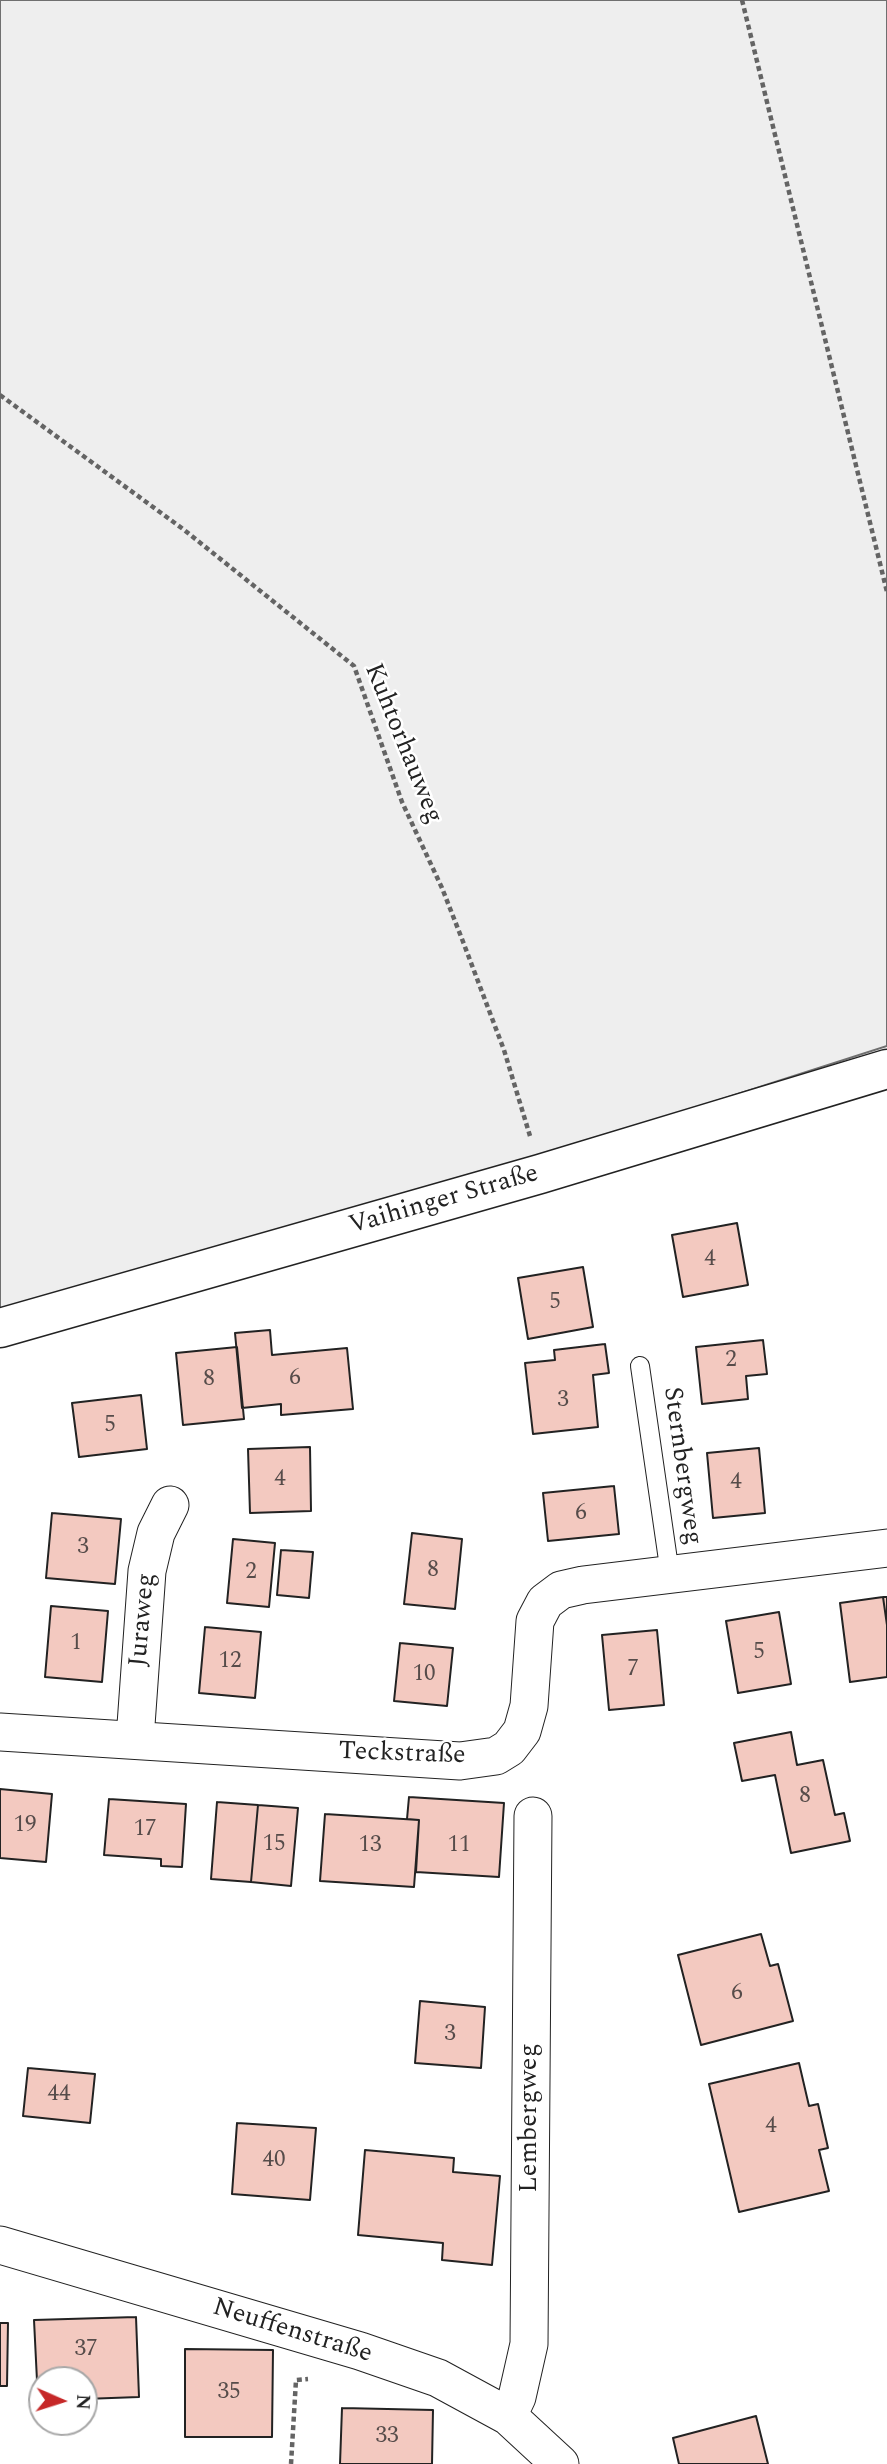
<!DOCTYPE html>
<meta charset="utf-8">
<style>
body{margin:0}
#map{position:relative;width:887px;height:2464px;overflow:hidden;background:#fff;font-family:Spectral,serif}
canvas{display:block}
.north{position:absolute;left:28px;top:2366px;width:70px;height:70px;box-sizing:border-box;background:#fff;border:2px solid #a7a7a7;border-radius:50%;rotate:93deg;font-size:19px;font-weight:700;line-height:28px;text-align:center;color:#222}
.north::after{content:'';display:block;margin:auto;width:24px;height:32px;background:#c62828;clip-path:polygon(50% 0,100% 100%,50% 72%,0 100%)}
</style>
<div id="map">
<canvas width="887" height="2464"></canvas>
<div class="north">N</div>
</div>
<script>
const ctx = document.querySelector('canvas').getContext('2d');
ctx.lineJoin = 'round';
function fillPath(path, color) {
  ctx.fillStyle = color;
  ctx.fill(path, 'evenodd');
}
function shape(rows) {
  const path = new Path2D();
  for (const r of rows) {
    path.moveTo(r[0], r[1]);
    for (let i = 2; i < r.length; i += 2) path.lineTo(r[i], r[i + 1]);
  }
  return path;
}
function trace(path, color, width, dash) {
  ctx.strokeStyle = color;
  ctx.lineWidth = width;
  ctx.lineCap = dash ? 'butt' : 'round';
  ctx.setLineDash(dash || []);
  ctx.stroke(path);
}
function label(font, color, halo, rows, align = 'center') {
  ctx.font = font + ' Spectral,serif';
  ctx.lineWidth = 5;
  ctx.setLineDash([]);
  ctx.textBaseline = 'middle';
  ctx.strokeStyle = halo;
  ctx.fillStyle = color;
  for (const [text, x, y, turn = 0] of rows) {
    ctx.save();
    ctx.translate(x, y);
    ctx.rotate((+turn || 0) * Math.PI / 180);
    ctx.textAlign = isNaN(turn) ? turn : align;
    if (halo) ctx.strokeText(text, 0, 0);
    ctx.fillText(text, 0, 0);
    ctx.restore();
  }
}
const green = shape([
 [0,0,887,0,887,1046,657,1120,0,1317,0,0]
]);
fillPath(green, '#eee');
trace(green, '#6f6f6f', 2);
const building = shape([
 [737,1223,748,1285,683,1297,672,1235,737,1223],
 [583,1267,593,1327,528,1339,518,1278,583,1267],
 [270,1330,272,1355,347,1348,353,1409,281,1415,281,1404,242,1408,235,1333,270,1330],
 [763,1340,767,1374,746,1376,748,1399,702,1404,696,1347,763,1340],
 [605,1344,609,1373,593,1375,598,1427,533,1434,525,1363,555,1360,554,1350,605,1344],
 [237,1347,244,1419,183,1425,176,1353,237,1347],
 [141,1395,147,1449,79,1457,72,1403,141,1395],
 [310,1447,311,1511,250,1513,248,1449,310,1447],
 [759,1448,765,1513,713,1518,707,1453,759,1448],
 [614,1486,619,1534,548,1541,543,1493,614,1486],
 [52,1513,121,1519,115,1584,46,1578,52,1513],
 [412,1533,462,1539,455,1609,404,1604,412,1533],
 [233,1539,275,1543,269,1607,227,1603,233,1539],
 [281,1550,313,1552,309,1598,277,1595,281,1550],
 [883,1597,887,1597,887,1625,883,1597],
 [883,1597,887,1625,887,1677,850,1682,840,1603,883,1597],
 [51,1606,108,1611,102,1682,45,1677,51,1606],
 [779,1612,791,1684,738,1693,726,1621,779,1612],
 [205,1627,261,1632,255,1698,199,1693,205,1627],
 [657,1630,664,1705,609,1710,602,1635,657,1630],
 [400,1643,453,1648,447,1706,394,1701,400,1643],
 [791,1732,797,1765,823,1760,835,1815,844,1813,850,1841,791,1853,775,1775,742,1781,734,1743,791,1732],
 [0,1789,52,1794,46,1862,0,1858,0,1789],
 [409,1797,504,1803,499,1877,416,1872,419,1820,407,1819,409,1797],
 [109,1799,186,1804,182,1867,161,1866,161,1859,104,1855,109,1799],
 [217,1802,258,1805,251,1882,211,1879,217,1802],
 [258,1805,298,1808,291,1886,251,1882,258,1805],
 [325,1814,419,1820,414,1887,320,1881,325,1814],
 [761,1934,770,1966,778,1964,793,2021,701,2045,678,1955,761,1934],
 [420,2001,485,2007,481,2068,415,2063,420,2001],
 [799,2063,809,2106,818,2104,828,2148,819,2150,829,2191,739,2212,709,2084,799,2063],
 [28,2068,95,2074,90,2123,23,2116,28,2068],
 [237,2123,316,2128,310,2200,232,2194,237,2123],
 [365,2150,454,2158,453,2172,500,2176,492,2265,442,2260,443,2243,358,2235,365,2150],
 [136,2317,139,2397,84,2399,84,2380,42,2380,42,2401,38,2401,34,2320,136,2317],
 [0,2323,8,2323,7,2386,0,2386,0,2323],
 [185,2349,273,2350,272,2437,185,2437,185,2349],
 [342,2408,433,2410,432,2464,340,2464,342,2408],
 [756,2416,768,2464,679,2464,673,2438,756,2416]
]);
fillPath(building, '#f3c9c0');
trace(building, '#222', 2);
const lane = shape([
 [640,1366,670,1574]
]);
const street = shape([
 [0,1732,460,1761,496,1756,509,1748,522,1731,529,1706,535,1621,545,1602,561,1590,583,1585,887,1548],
 [135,1739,147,1571,156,1533,170,1505],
 [0,2245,360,2351,438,2378,508,2416,560,2464],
 [508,2416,517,2397,529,2344,533,1816]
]);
const secondary = shape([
 [0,1328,540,1174,887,1069]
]);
trace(lane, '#222', 20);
trace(street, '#222', 39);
trace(secondary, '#222', 41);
trace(shape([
 [742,0,887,592],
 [0,395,183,529,354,666,402,802,442,888,462,939,504,1050,530,1136],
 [291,2464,296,2380,308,2379]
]), '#646464', 4.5, [5, 3.5]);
trace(lane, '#fff', 18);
trace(street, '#fff', 37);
trace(secondary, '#fff', 38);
label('23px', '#564c4a', null, [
 ["4",710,1260],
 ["5",555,1303],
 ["2",731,1361],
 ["6",295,1379],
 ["8",209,1380],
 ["3",563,1401],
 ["5",110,1426],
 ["4",280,1480],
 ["4",736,1483],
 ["6",581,1514],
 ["3",83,1548],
 ["8",433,1571],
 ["2",251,1573],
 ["1",76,1644],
 ["5",759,1653],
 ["12",230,1662],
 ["7",633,1670],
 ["10",424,1675],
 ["8",805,1797],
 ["19",25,1826],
 ["17",145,1830],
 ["15",274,1845],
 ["13",370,1846],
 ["11",459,1846],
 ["6",737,1994],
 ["3",450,2035],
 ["44",59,2095],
 ["4",771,2127],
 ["40",274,2161],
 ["37",86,2350],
 ["35",229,2393],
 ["33",387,2437]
]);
label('26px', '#222', '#fff', [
 ["Kuhtorhauweg",402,744,68],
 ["Vaihinger Straße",444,1201,-16],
 ["Sternbergweg",681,1466,82],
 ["Juraweg",144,1620,-85],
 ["Teckstraße",402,1755,2],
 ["Lembergweg",531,2118,-90],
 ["Neuffenstraße",292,2332,17]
]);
</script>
